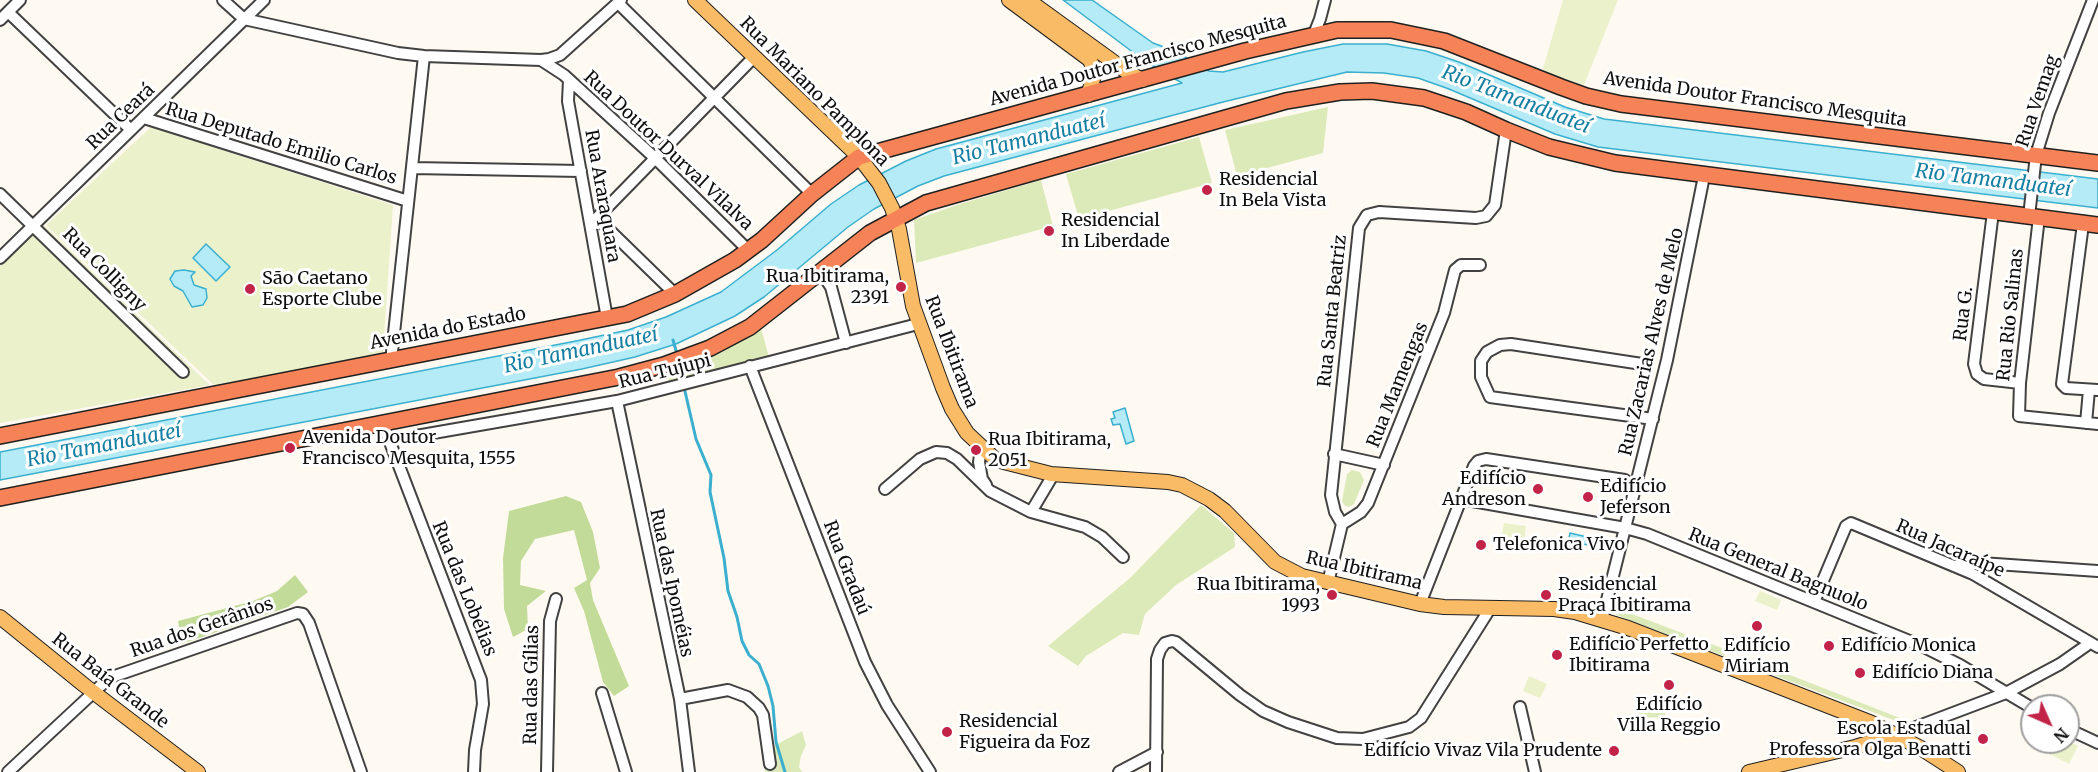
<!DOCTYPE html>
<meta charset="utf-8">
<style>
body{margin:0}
#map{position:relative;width:2098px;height:772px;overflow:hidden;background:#fffaf1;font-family:Merriweather,serif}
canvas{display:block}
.north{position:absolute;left:2020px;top:694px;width:60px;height:60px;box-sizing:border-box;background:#fff;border:2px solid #9f9f9f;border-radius:50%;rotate:135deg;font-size:16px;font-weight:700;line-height:24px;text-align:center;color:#0f0f0f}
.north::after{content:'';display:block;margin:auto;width:21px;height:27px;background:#c22449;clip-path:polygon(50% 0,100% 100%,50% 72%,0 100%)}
</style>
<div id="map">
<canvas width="2098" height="772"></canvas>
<div class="north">N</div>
</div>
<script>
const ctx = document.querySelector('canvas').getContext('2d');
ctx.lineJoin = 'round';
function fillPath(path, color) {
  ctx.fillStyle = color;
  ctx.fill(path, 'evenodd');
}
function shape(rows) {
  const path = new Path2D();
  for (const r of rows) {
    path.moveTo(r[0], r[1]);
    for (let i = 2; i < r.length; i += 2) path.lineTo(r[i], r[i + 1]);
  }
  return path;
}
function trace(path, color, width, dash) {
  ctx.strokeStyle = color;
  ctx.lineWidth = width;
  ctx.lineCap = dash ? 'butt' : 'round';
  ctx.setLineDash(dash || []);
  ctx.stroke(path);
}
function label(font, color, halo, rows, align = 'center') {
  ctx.font = font + ' Merriweather,serif';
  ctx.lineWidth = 6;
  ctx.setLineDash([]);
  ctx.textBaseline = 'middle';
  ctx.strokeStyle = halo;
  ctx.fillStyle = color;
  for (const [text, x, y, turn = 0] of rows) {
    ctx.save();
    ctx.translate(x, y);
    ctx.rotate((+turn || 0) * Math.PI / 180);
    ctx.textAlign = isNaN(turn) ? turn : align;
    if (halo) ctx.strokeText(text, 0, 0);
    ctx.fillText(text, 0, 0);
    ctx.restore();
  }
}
fillPath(shape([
 [1328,107,1323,153,1237,176,1225,130],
 [1199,137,1212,183,1079,219,1066,174],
 [1041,180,1053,226,916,263,914,220,957,205],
 [759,321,770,361,670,389,664,365],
 [1352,470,1360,472,1364,480,1354,504,1349,507,1345,506,1342,501,1347,474],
 [1201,505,1234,533,1235,547,1176,585,1145,614,1139,635,1123,633,1086,656,1078,666,1048,646,1130,578],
 [1616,608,1727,650,1724,656,1614,614],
 [1762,664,1900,718,1899,722,1760,670],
 [1642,704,1665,713,1666,717,1637,718],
 [802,731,806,745,801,756,799,767,802,772,765,772,762,752]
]), '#dceab9');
fillPath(shape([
 [566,496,581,502,593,532,600,568,590,583,593,600,629,686,614,696,603,682,584,611,574,588,587,580,574,530,535,539,521,561,520,585,546,591,527,606,528,629,513,637,504,609,503,558,509,511],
 [295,575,308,592,288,607,182,644,178,621,253,601,277,591]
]), '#c3db98');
fillPath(shape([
 [1563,0,1618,0,1584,85,1542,72],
 [151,127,393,205,383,353,216,387,46,225],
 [44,225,181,358,210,385,0,423,0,266],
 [1504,523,1526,526,1524,542,1501,539],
 [1760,591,1781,600,1777,610,1755,601],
 [1529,676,1547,684,1540,698,1523,691],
 [2068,741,2078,746,2069,764,2042,750,2046,742]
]), '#ebf1cb');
const water = shape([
 [1063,0,1092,0,1153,43,1175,51,1209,71,1223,72,1303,52,1343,44,1387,44,1426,51,1459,62,1565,107,1604,119,2098,179,2098,208,1598,147,1555,134,1449,89,1418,78,1384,73,1347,72,1223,102,944,176,918,186,874,209,848,227,764,297,735,316,676,344,635,357,582,369,0,480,0,452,576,341,628,330,666,317,721,292,777,250,831,204,859,185,906,161,936,149,1182,83,1146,62,1063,0],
 [206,244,230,267,216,281,193,258,206,244],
 [184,270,195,272,191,276,194,285,206,289,207,298,203,305,192,307,183,291,174,286,170,279,175,271,184,270],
 [1125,408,1134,441,1126,444,1120,424,1113,425,1111,419,1115,418,1113,412,1125,408],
 [1570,533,1600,540,1598,547,1578,543,1577,545,1568,543,1570,533]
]);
fillPath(water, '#b5ebf7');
trace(water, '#3aafcf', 1.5);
trace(shape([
 [673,340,677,354],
 [679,364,683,381],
 [684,387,696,439,711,475,710,492,724,558,728,591,737,617,742,641,749,655,759,664,768,686,773,706,776,742,785,772]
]), '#3aafcf', 3);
const minor = shape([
 [223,0,244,19],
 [618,3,812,194],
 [8,12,131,130],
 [244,19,398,53,424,56,541,60,549,59,560,55,621,0],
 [0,20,20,0],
 [1314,34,1320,19,1325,0],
 [541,60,564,75,655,158,749,251],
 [569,80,568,101,607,318],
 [144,118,408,201],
 [412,168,581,171],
 [0,194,183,372],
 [1993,212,1974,364,1977,374,1984,379,2020,383],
 [2029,216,2036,155,2049,113,2093,0],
 [2039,217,2020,383,2019,416,2098,424],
 [597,218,675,294],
 [591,224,754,57],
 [2083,224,2062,384,2066,388,2098,390],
 [0,258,264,0],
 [821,272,831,287,846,343],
 [391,361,424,56],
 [1642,364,1511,344,1500,345,1487,352,1481,361,1481,377,1490,397,1653,419],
 [750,366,865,662,887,705,930,772],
 [617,401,680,699,689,772],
 [2086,423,2089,390],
 [383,424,481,680,483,704,475,750,474,772],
 [416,436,617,401,918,324],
 [981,448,979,462,982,479,986,485],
 [1334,454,1384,465],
 [885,489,920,459,936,452,947,453,957,459,990,491,1031,512,1085,527,1102,537,1123,557],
 [1461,499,1625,528,1647,534,1924,647,1960,665,2032,708],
 [1031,512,1053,475],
 [1342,524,1361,512,1368,503,1444,313,1455,270,1461,265,1480,265],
 [1954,566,1981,563,2098,571],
 [1328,583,1342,524,1335,512,1331,495,1359,228,1367,215,1379,212,1476,218,1486,216,1495,205,1506,130],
 [1814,602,1846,526,1851,523,1973,574,2098,647],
 [1420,604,1474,466,1478,461,1486,459,1625,480],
 [1602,620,1667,360,1704,176],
 [602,693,626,772],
 [680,699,728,690,747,697,759,708,763,715,770,764],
 [1520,707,1535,772],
 [2068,729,2098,743],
 [1895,735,2006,693,2060,664,2090,643],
 [8,772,109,678,297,613,303,614,309,623,361,772],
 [547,772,550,621,556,599],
 [1119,772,1157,752],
 [1156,772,1157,659,1160,650,1165,643,1172,641,1176,642,1240,695,1263,711,1288,722,1337,738,1363,739,1409,727,1421,718,1491,607]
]);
const major = shape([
 [695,0,859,157,879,183,892,208,899,229,913,306,943,388,952,409,967,433,996,460,1051,474,1168,482,1182,485,1209,499,1225,511,1275,562,1302,576,1420,604,1444,607,1554,609,1575,612,1628,628,1872,723,1919,747,1958,772],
 [1009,0,1090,60,1093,68,1094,76,1088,95],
 [1028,0,1126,71,1142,80],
 [0,617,84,685,198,772],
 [1749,772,1855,747,1895,735]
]);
const highway = shape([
 [0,436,627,314,675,294,735,260,762,240,812,194,859,157,1245,51,1337,30,1391,30,1444,41,1561,87,1586,96,1621,104,2098,163],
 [0,498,619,377,664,365,710,348,750,327,870,233,926,203,1286,101,1340,92,1372,91,1424,98,1466,112,1506,130,1549,147,1615,163,2098,225]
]);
trace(minor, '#424242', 14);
trace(major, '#202020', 16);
trace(highway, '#202020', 18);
trace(minor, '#fff', 10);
trace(major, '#fabb66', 14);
trace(highway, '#f68358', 15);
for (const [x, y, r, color] of [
 [1207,190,6,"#c22449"],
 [1049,231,6,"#c22449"],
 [901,287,6,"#c22449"],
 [250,289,6,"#c22449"],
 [290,448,6,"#c22449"],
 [976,450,6,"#c22449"],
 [1538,489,6,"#c22449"],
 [1588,497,6,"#c22449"],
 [1481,545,6,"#c22449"],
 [1332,595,6,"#c22449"],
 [1546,595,6,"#c22449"],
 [1757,626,6,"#c22449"],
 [1829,646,6,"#c22449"],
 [1557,655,6,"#c22449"],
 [1860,673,6,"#c22449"],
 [1669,685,6,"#c22449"],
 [947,732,6,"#c22449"],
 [1983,739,6,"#c22449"],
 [1614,751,6,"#c22449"]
]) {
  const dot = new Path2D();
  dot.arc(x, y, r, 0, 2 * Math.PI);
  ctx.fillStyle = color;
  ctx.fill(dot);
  trace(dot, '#fff', 2);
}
label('18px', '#0f0f0f', '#fff', [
 ["Avenida Doutor Francisco Mesquita",1138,61,-15],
 ["Rua Mariano Pamplona",814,92,45],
 ["Avenida Doutor Francisco Mesquita",1755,100,8],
 ["Rua Vemag",2038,101,-71],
 ["Rua Ceará",121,117,-44],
 ["Rua Deputado Emilio Carlos",281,144,17],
 ["Rua Doutor Durval Vilalva",668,151,43],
 ["Rua Araraquara",602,196,80],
 ["Rua Colligny",104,270,45],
 ["Rua Santa Beatriz",1333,311,-84],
 ["Rua G.",1964,314,-83],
 ["Rua Rio Salinas",2011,315,-84],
 ["Avenida do Estado",448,329,-11],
 ["Rua Zacarias Alves de Melo",1652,342,-77],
 ["Rua Ibitirama",951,352,69],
 ["Rua Tujupi",665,372,-14],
 ["Rua Mamengas",1398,385,-68],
 ["Rua Jacaraípe",1950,549,24],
 ["Rua Gradaú",846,568,69],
 ["Rua General Bagnuolo",1778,570,22],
 ["Rua Ibitirama",1364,571,13],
 ["Rua das Ipoméias",671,583,78],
 ["Rua das Lobélias",464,589,68],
 ["Rua dos Gerânios",202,628,-19],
 ["Rua Baía Grande",110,681,38],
 ["Rua das Gílias",532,685,-89]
]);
label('18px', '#0f0f0f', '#fff', [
 ["Residencial",1219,180],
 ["In Bela Vista",1219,201],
 ["Residencial",1061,221],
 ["In Liberdade",1061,242],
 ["Rua Ibitirama,",889,277,"right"],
 ["2391",889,298,"right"],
 ["São Caetano",262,279],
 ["Esporte Clube",262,300],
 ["Avenida Doutor",302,438],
 ["Francisco Mesquita, 1555",302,459],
 ["Rua Ibitirama,",988,440],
 ["2051",988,461],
 ["Edifício",1526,479,"right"],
 ["Andreson",1526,500,"right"],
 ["Edifício",1600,487],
 ["Jeferson",1600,508],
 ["Telefonica Vivo",1493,545],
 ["Rua Ibitirama,",1320,585,"right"],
 ["1993",1320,606,"right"],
 ["Residencial",1558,585],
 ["Praça Ibitirama",1558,606],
 ["Edifício Perfetto",1569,645],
 ["Ibitirama",1569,666],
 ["Edifício",1757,646,"center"],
 ["Miriam",1757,667,"center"],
 ["Edifício Monica",1841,646],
 ["Edifício Diana",1872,673],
 ["Edifício",1669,705,"center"],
 ["Villa Reggio",1669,726,"center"],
 ["Residencial",959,722],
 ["Figueira da Foz",959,743],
 ["Escola Estadual",1971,729,"right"],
 ["Professora Olga Benatti",1971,750,"right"],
 ["Edifício Vivaz Vila Prudente",1602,751,"right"]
], 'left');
label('italic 20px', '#1580a4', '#fff', [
 ["Rio Tamanduateí",1516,100,21],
 ["Rio Tamanduateí",1029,140,-14],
 ["Rio Tamanduateí",1993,181,7],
 ["Rio Tamanduateí",581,351,-12],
 ["Rio Tamanduateí",104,446,-11]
]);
</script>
